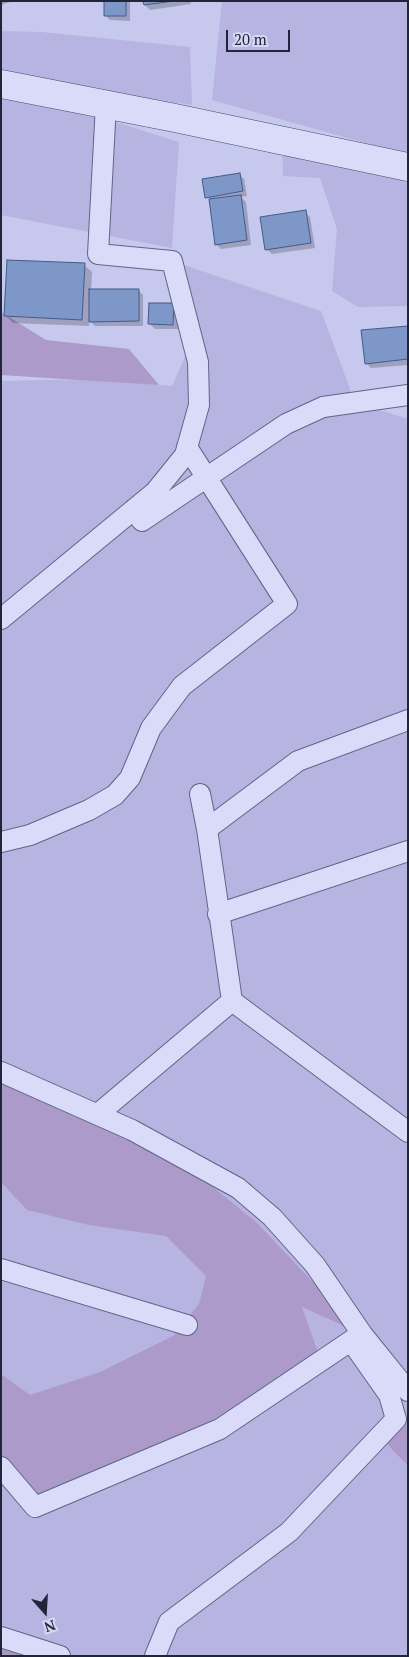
<!DOCTYPE html>
<style>
body{margin:0}
#map{position:relative;width:409px;height:1657px;overflow:hidden;background:#c6c8ed;font-family:"PT Serif",serif}
canvas{display:block}
.frame{position:absolute;inset:0;border:2px solid #202638;pointer-events:none}
.north{position:absolute;left:20px;top:1587px;width:50px;height:50px;-webkit-text-stroke:4px #d5d7f4;paint-order:stroke;rotate:161deg;font-size:14px;font-weight:700;line-height:20px;text-align:center;color:#202638}
.north::after{content:'';display:block;margin:auto;width:18px;height:22px;background:#202638;clip-path:polygon(50% 0,100% 100%,50% 72%,0 100%)}
.scale{position:absolute;left:226px;top:30px;width:64px;height:22px;box-sizing:border-box;border:2px solid #202638;border-top:0;padding-left:6px;font-size:15px;line-height:18px;white-space:nowrap;color:#202638;-webkit-text-stroke:4px #d5d7f4;paint-order:stroke}
</style>
<div id="map">
<canvas width="409" height="1657"></canvas>
<div class="frame"></div>
<div class="north">N</div>
<div class="scale">20 m</div>
</div>
<script>
const ctx = document.querySelector('canvas').getContext('2d');
ctx.lineJoin = 'round';
function fillPath(path, color) {
  ctx.fillStyle = color;
  ctx.fill(path, 'evenodd');
}
function shape(rows) {
  const path = new Path2D();
  for (const r of rows) {
    path.moveTo(r[0], r[1]);
    for (let i = 2; i < r.length; i += 2) path.lineTo(r[i], r[i + 1]);
  }
  return path;
}
function trace(path, color, width, dash) {
  ctx.strokeStyle = color;
  ctx.lineWidth = width;
  ctx.lineCap = dash ? 'butt' : 'round';
  ctx.setLineDash(dash || []);
  ctx.stroke(path);
}
fillPath(shape([
 [222,1,408,1,408,155,212,100],
 [1,31,42,32,190,47,192,105,1,77],
 [1,86,179,142,172,248,1,215],
 [282,140,408,170,408,306,358,307,332,291,337,229,320,178,283,176],
 [172,261,321,311,355,402,408,419,408,1420,380,1437,408,1466,408,1656,58,1656,1,1638,1,381,91,379,172,386,192,341]
]), '#b8b4e2');
fillPath(shape([
 [1,312,46,340,129,349,159,385,1,375],
 [1,1064,165,1148,256,1222,362,1334,302,1307,321,1361,200,1437,35,1507,1,1467,1,1374,30,1395,100,1372,173,1336,199,1304,206,1276,166,1236,89,1225,27,1210,1,1182],
 [408,1418,408,1466,380,1437]
]), '#ac9aca');
fillPath(shape([
 [1,1637,60,1656,1,1656]
]), '#a799c0');
fillPath(shape([
 [1,1,10,1,10,2,1,5],
 [105,1,130,1,130,21,110,20,105,15],
 [145,1,190,1,191,4,150,10,145,5],
 [239,174,244,179,247,196,241,197,246,202,251,245,221,249,216,244,210,200,207,197],
 [305,212,310,217,315,248,272,254,266,249],
 [84,265,92,272,91,290,138,290,143,295,143,326,95,326,89,320,89,326,13,323,6,316],
 [173,304,178,310,178,329,155,329,150,324],
 [408,328,408,365,371,368,366,363]
]), '#0003');
const building = shape([
 [104,1,126,1,126,16,104,16,104,1],
 [143,1,174,1,144,5,143,1],
 [240,173,243,191,205,198,202,179,240,173],
 [241,195,247,240,215,245,209,199,241,195],
 [306,210,311,243,265,250,260,217,306,210],
 [7,260,85,263,82,320,4,316,7,260],
 [89,289,139,289,139,321,89,322,89,289],
 [149,303,174,303,173,325,148,324,149,303],
 [408,326,408,359,365,364,361,330,408,326]
]);
fillPath(building, '#7e97c9');
trace(building, '#435b85', 1);
const street = shape([
 [134,509,142,521,286,424,323,407,408,395],
 [1,619,155,492,185,455,199,405,198,362,172,261,98,254,106,104],
 [207,829,298,761,408,720],
 [1,842,30,835,89,810,115,795,130,778,151,728,182,686,287,604,187,447],
 [218,914,408,851],
 [232,1001,408,1132],
 [1,1072,132,1130,238,1188,272,1217,315,1265,362,1334,408,1391],
 [98,1114,232,1001,207,829,200,794],
 [1,1269,187,1325],
 [1,1467,35,1507,220,1429,361,1334],
 [1,1637,60,1656],
 [155,1656,169,1622,289,1532,396,1419,389,1395,351,1341]
]);
const secondary = shape([
 [1,84,175,118,408,167]
]);
trace(street, '#5c6687', 22);
trace(secondary, '#404a69', 29);
trace(street, '#d9dbf8', 20);
trace(secondary, '#d9dbf8', 28);
</script>
